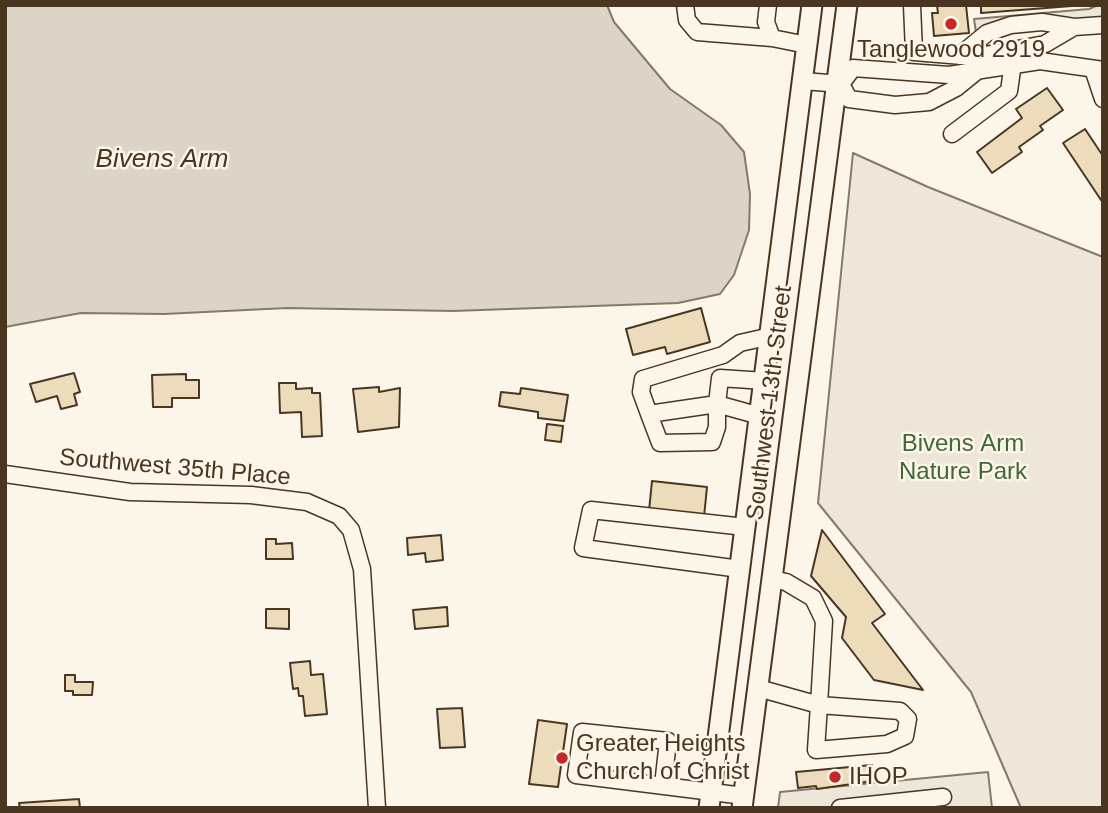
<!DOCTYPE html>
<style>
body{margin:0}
#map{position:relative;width:1108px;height:813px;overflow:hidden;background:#fbf6e9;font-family:Arial,sans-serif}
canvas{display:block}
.frame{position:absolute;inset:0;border:7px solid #4a3520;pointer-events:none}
</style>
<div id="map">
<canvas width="1108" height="813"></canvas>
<div class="frame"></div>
</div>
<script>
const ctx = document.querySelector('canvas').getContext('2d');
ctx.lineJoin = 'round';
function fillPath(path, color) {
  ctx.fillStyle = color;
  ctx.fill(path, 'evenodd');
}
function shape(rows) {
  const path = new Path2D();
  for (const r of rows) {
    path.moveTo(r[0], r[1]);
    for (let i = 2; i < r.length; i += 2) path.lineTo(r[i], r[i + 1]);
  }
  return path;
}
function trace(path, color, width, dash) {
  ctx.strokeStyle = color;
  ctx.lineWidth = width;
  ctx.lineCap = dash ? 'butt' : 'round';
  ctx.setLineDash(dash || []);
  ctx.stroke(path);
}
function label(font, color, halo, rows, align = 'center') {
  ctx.font = font + ' Arial,sans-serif';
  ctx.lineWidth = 5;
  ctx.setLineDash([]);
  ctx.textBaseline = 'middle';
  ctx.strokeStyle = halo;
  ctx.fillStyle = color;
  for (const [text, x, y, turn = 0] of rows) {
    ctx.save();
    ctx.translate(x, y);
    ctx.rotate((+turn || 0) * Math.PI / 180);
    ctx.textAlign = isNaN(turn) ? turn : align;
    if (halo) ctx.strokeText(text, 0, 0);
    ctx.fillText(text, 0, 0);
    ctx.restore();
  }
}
const green = shape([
 [853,153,928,187,1103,257,1103,808,1021,808,971,692,818,503,853,153]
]);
fillPath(green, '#ede6d9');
trace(green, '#887966', 2);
const parking = shape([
 [1098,5,1103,5,1103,30,1053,26,1013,30,978,46,974,19,1089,9,1098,5],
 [988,772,992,808,778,808,780,792,988,772]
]);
fillPath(parking, '#ede7d9');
trace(parking, '#887966', 2);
const water = shape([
 [5,5,607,5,614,22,670,89,721,125,744,152,750,194,749,230,734,275,720,294,678,303,453,311,287,308,164,314,81,313,5,327,5,5]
]);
fillPath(water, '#dcd4c6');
trace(water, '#887966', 2);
const building = shape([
 [937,5,966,5,969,33,934,36,932,13,938,13,937,5],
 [981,5,1085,5,981,13,981,5],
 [1047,88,1063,110,1040,126,1043,130,1019,147,1022,152,992,173,977,152,1022,118,1016,109,1047,88],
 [1085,129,1103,156,1103,203,1063,143,1085,129],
 [701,308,710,342,667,354,665,347,633,355,626,329,701,308],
 [74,373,80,392,74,394,77,405,61,409,57,396,36,402,30,384,74,373],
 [186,374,186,380,199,380,199,398,172,398,172,407,153,407,152,375,186,374],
 [279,383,296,383,296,389,312,388,312,393,320,393,322,436,302,437,301,412,280,413,279,383],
 [379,387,379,392,400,388,399,427,358,432,353,389,379,387],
 [521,388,568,395,564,421,538,418,538,412,499,406,501,392,520,394,521,388],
 [547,424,563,426,561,442,545,440,547,424],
 [652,481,707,487,704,517,649,511,652,481],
 [822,530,885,614,872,623,923,690,874,680,842,638,846,617,811,576,822,530],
 [441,535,443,560,426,562,425,553,408,555,407,538,441,535],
 [266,539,276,539,276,544,292,543,293,559,266,559,266,539],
 [447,607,448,626,415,629,413,610,447,607],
 [266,609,289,609,289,629,266,628,266,609],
 [310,661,311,675,323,674,327,714,305,716,303,696,299,696,298,688,293,689,290,663,310,661],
 [65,675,75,675,75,682,93,682,92,695,73,695,73,691,65,691,65,675],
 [462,708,465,747,440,748,437,709,462,708],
 [538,720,567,724,558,787,529,784,538,720],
 [872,765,873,781,817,789,816,786,798,788,796,772,872,765],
 [79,799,80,808,20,808,19,803,79,799]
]);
fillPath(building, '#ecdcbc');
trace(building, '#4a3520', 2);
const minor = shape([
 [685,5,687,20,697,32,772,38],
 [768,5,766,22,772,38,807,45],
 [912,5,914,52,974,57,1045,44,1074,27,1103,25],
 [959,56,987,33,1011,25,1042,22,1074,27],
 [1093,69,1103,99],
 [803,81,841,84],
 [841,84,853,68,949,75,1040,61,1103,70],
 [841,84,849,99,895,105,929,102,956,88,977,71],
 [952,134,1009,91,1013,63],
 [649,414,717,404,717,427,712,442,660,443,649,414,641,392,643,379,723,355,740,343,771,336],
 [760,416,717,404,720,378,765,381],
 [5,474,130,492,251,495,307,502,339,516,351,530,362,569,377,808],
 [740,569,583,548,591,510,745,527],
 [758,688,819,705,900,711,908,719,905,736,887,744,816,750,819,705,824,621,813,598,786,582,772,579],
 [663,785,668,741,582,732,576,775,744,796],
 [840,808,943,797]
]);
const major = shape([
 [709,808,812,5],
 [742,808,847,5]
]);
trace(minor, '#4a3520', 19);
trace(major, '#4a3520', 23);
trace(minor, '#fbf6e9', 16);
trace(major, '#fbf6e9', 19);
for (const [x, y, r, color] of [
 [951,24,7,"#c62828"],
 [562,758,7,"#c62828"],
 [835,777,7,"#c62828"]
]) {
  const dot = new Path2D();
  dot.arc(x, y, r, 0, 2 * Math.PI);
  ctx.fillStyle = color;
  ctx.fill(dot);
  trace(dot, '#fbf6e9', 2.5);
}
label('24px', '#4a3520', '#fbf6e9', [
 ["Tanglewood 2919",951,50,"center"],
 ["Greater Heights",576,744],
 ["Church of Christ",576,772],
 ["IHOP",849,777]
], 'left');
label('24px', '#4a3520', '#fbf6e9', [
 ["Southwest 13th Street",770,403,-83],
 ["Southwest 35th Place",175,468,5]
]);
label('24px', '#436837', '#fbf6e9', [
 ["Bivens Arm",963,444],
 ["Nature Park",963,472]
]);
label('italic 26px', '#4a3520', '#fbf6e9', [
 ["Bivens Arm",162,160]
]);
</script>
